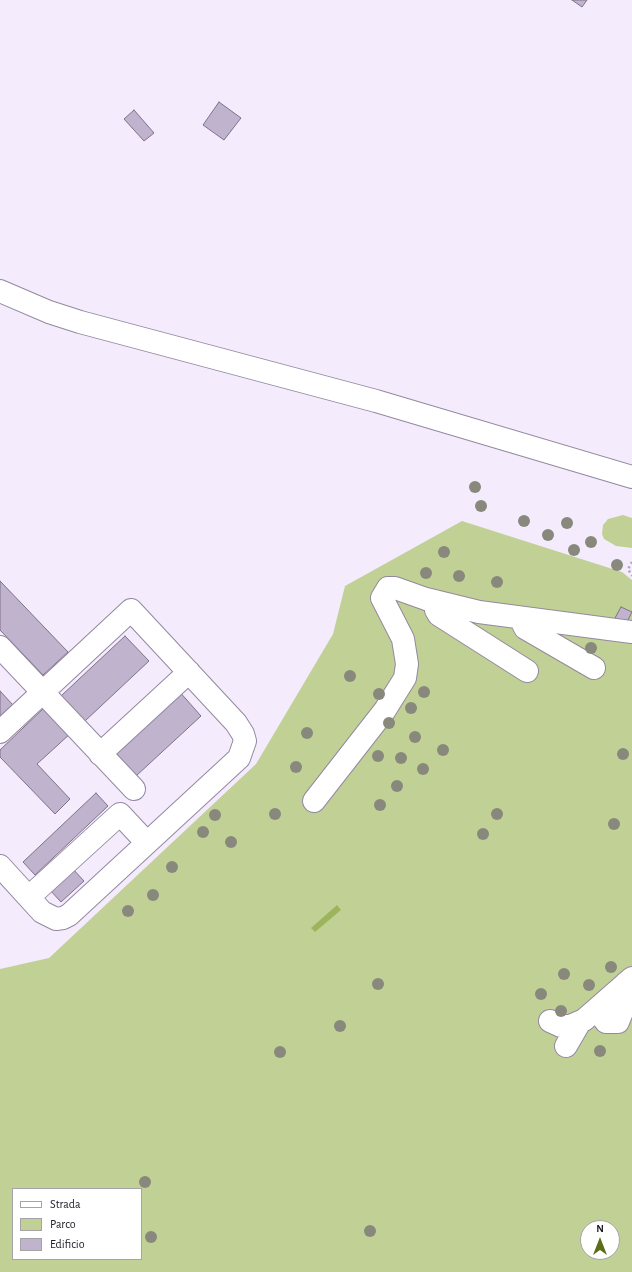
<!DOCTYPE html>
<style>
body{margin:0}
#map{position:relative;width:632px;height:1272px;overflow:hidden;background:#f4ecfc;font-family:"Alegreya Sans",sans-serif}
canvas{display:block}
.legend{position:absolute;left:12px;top:1188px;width:130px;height:72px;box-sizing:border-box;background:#fff;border:1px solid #a5a3a7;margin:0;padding:5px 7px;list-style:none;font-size:12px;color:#1f1a23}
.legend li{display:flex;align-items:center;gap:8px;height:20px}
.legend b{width:20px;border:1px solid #a5a3a7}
.north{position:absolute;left:580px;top:1220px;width:40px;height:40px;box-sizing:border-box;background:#fff;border:1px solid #a5a3a7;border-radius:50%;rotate:0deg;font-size:11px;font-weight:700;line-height:16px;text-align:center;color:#1f1a23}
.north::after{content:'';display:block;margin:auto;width:14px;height:18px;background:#5b6d19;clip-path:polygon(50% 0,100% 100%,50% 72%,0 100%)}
</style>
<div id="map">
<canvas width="632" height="1272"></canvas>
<ul class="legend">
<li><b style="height:5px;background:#fff"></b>Strada</li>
<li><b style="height:11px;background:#c1d196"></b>Parco</li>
<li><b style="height:11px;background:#c0b3cd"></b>Edificio</li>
</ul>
<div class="north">N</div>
</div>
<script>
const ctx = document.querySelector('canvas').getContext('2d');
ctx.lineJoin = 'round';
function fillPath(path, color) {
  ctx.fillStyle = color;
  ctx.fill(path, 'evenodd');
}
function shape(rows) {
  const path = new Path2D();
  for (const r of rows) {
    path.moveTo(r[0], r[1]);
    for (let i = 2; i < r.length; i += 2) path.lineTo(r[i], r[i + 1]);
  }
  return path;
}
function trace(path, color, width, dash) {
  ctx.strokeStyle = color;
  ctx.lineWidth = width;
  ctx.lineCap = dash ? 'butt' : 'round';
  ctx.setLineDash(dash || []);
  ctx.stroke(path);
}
fillPath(shape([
 [623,515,632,518,632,548,616,546,604,539,602,534,603,525,608,519],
 [462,521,622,572,632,580,632,1272,0,1272,0,969,49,958,256,764,333,634,345,586],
 [13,1189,141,1189,141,1259,13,1259],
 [588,1228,612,1228,612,1252,588,1252]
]), '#c1d196');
fillPath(shape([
 [337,905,341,910,315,932,311,928]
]), '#9eb45c');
const building = shape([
 [572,0,587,0,582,7,572,0],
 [219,102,241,118,224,140,203,125,219,102],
 [134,110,154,133,144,141,124,119,134,110],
 [0,581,68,652,43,675,0,630,0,581],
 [621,607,632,612,626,624,615,618,621,607],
 [125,636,149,661,85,721,61,696,125,636],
 [178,690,201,716,136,776,113,751,178,690],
 [0,691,13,705,0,717,0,691],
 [45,707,71,733,37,764,70,799,55,814,0,757,0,750,45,707],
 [96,793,108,806,35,875,23,862,96,793],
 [72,868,84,881,61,902,49,889,72,868]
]);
fillPath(building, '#c0b3cd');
trace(building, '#7e7189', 1);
const minor = shape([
 [0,291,49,312,80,322,376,401,632,477],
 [435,601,436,610,439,615,527,671],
 [523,618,523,624,525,628,594,668],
 [0,647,134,789],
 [0,732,131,610,236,723,243,734,245,741,239,758,69,915,63,918,56,919,42,912,0,866],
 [100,754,189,672],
 [314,801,385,710,405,678,407,664,403,639,382,598,388,588,395,588,426,599,479,612,632,632],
 [29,897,120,814,147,843],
 [600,1006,600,1014,606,1022,618,1022,626,1002,626,983],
 [550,1021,561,1026,570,1026,584,1020,632,978],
 [566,1046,580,1022]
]);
trace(minor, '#9488a0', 24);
trace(shape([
 [632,562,628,569,632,576]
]), '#aba4b2', 2.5, [2, 3]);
trace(minor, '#fff', 22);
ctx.fillStyle = '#88897c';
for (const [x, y] of [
 [475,487],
 [481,506],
 [524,521],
 [567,523],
 [548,535],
 [591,542],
 [574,550],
 [444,552],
 [617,565],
 [426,573],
 [459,576],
 [497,582],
 [591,648],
 [350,676],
 [424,692],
 [379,694],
 [411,708],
 [389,723],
 [307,733],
 [415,737],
 [443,750],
 [623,754],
 [378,756],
 [401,758],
 [296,767],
 [423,769],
 [397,786],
 [380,805],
 [275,814],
 [497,814],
 [215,815],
 [614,824],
 [203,832],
 [483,834],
 [231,842],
 [172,867],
 [153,895],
 [128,911],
 [611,967],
 [564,974],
 [378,984],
 [589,985],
 [541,994],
 [561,1011],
 [340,1026],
 [600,1051],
 [280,1052],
 [145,1182],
 [370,1231],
 [151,1237]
]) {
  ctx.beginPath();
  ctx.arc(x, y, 6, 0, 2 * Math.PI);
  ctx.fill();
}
</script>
